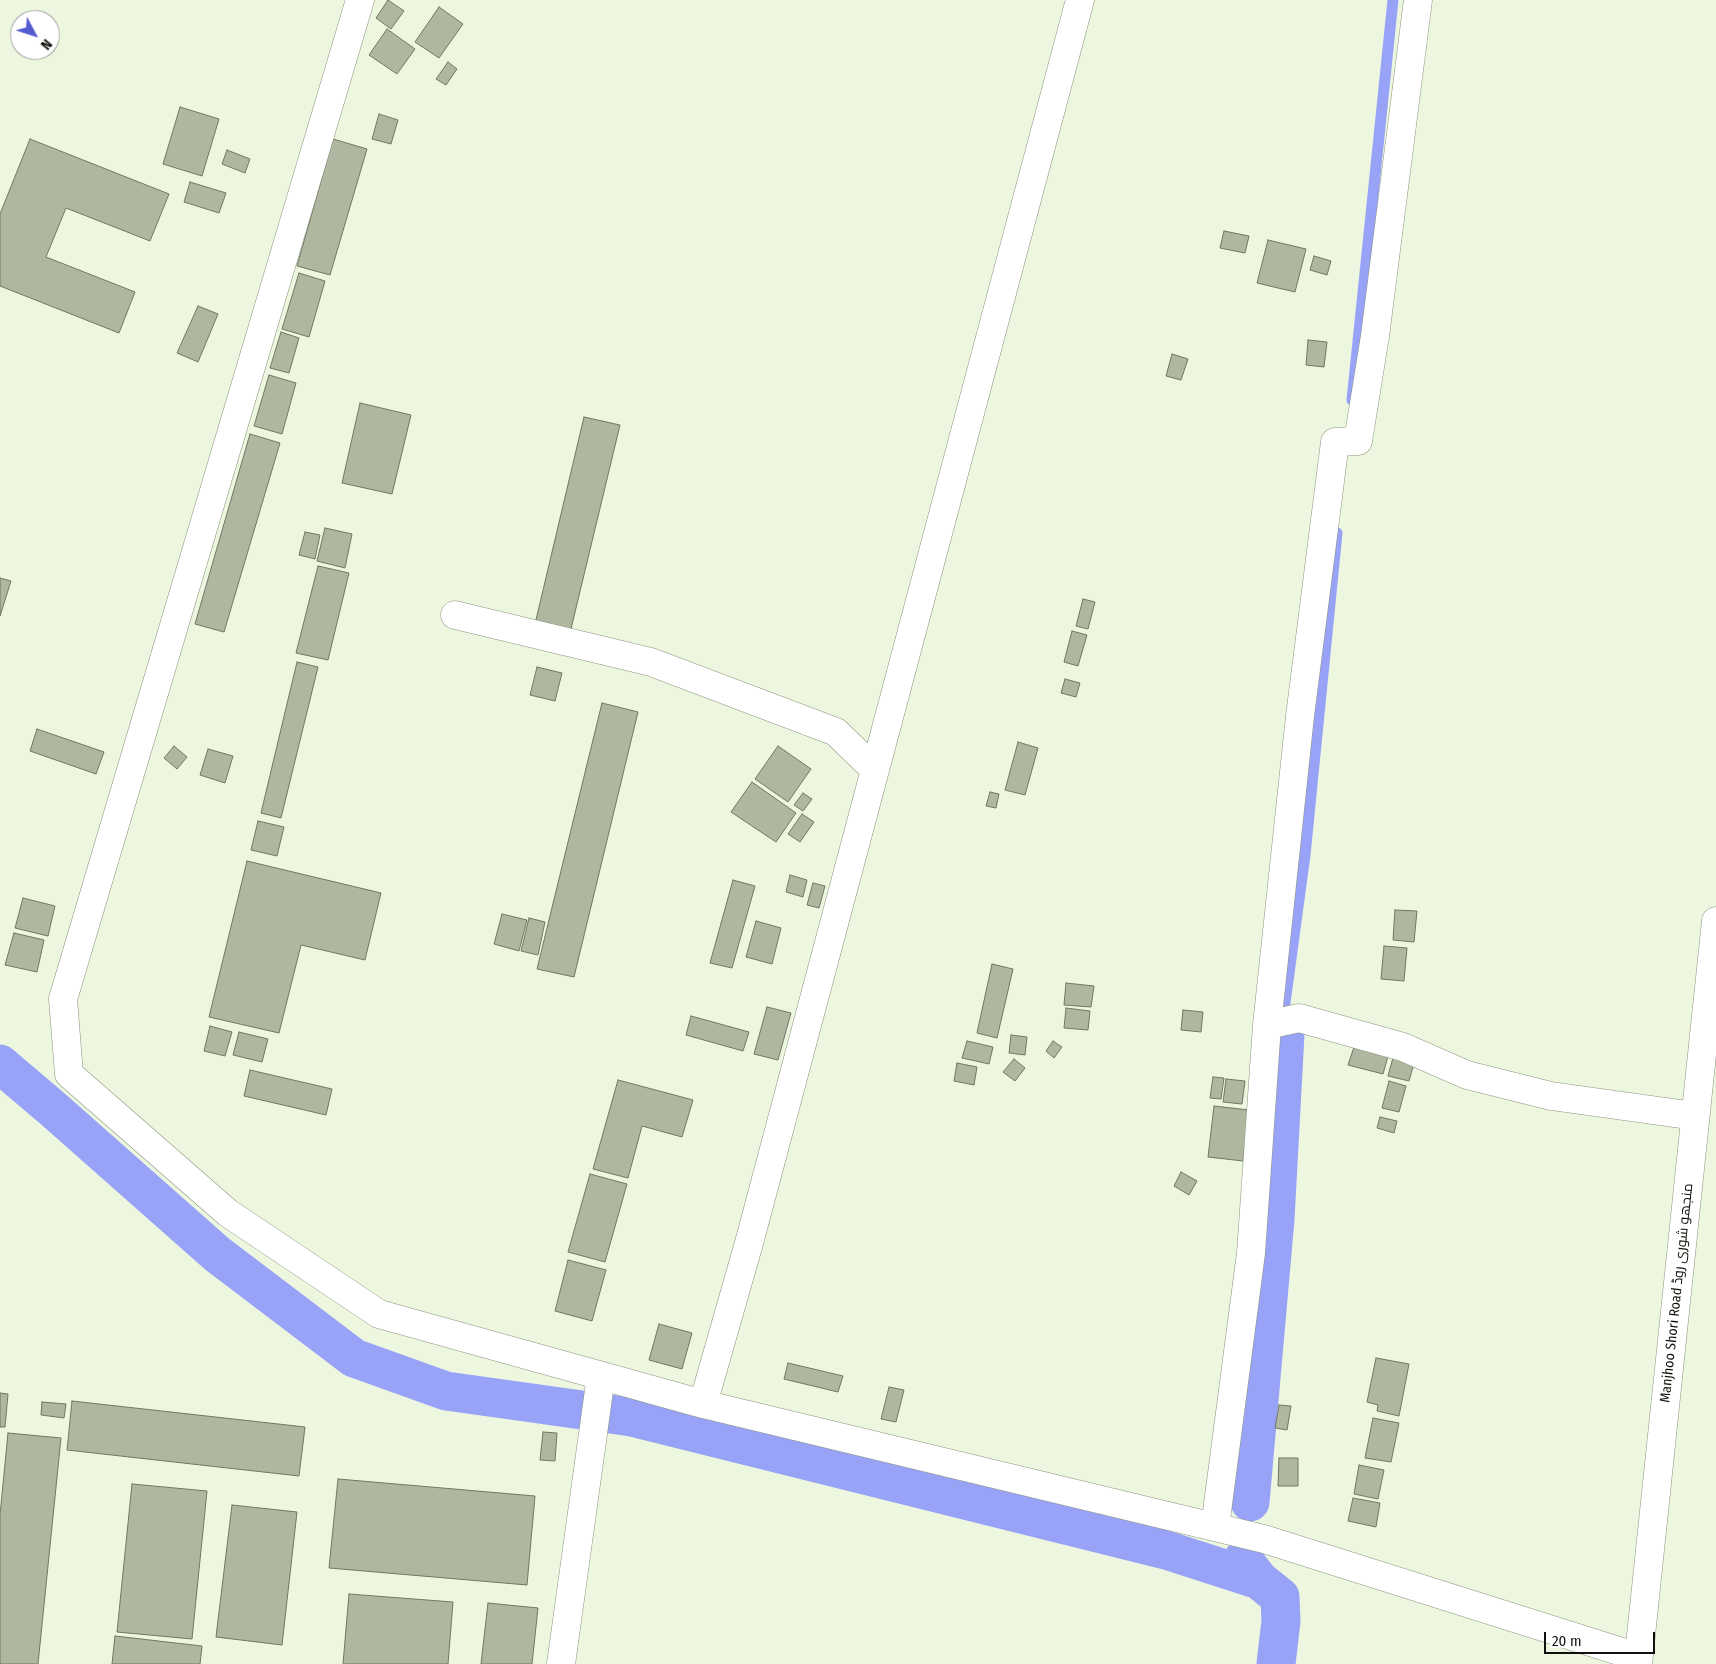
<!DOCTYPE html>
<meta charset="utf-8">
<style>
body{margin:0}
#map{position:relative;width:1716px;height:1664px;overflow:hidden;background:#edf6df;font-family:"Fira Sans Condensed",sans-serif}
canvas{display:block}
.north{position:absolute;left:10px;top:10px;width:50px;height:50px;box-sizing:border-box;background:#fff;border:1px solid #9fa09d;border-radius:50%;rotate:130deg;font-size:14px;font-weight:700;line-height:20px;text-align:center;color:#0f120a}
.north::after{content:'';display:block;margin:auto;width:18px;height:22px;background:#575bd2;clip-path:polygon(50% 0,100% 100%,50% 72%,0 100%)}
.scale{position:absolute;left:1544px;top:1632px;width:111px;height:22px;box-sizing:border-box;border:2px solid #0f120a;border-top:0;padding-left:6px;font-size:15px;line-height:18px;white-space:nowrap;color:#0f120a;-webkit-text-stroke:4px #fff;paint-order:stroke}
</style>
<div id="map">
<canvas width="1716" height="1664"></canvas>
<div class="north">N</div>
<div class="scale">20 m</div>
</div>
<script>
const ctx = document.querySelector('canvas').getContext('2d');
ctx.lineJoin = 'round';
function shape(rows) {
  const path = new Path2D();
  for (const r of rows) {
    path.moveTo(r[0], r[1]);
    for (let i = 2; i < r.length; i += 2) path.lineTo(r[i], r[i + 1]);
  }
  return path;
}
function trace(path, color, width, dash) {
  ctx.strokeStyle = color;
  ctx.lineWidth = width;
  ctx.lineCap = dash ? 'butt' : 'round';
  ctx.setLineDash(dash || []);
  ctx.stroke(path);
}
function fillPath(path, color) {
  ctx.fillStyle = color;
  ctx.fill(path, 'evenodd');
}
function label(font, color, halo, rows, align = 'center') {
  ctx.font = font + ' "Fira Sans Condensed",Cairo,sans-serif';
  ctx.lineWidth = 5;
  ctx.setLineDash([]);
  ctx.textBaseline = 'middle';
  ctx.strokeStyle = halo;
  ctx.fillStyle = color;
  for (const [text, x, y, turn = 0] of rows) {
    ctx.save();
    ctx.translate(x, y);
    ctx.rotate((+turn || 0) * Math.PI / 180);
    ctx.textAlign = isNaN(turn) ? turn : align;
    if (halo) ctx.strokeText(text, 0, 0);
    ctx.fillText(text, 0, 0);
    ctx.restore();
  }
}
trace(shape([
 [1352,400,1393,0],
 [1285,1003,1305,855,1337,533]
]), '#98a3f8', 11);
trace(shape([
 [0,1064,53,1109,217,1254,354,1358,446,1391,632,1417,1166,1550,1259,1580],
 [1250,1502,1275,1219,1285,1034],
 [1243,1559,1259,1580,1280,1597,1281,1621,1276,1664]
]), '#98a3f8', 39);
const building = shape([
 [388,0,404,11,391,29,376,18,388,0],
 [439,7,463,24,439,58,415,42,439,7],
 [387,29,415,49,397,74,369,55,387,29],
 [448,62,457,69,446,85,436,79,448,62],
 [180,107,219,119,202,176,163,164,180,107],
 [379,114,398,120,391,144,372,139,379,114],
 [30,139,169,194,150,241,66,208,46,257,135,292,119,333,0,286,0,214,30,139],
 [333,139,367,149,330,275,297,266,333,139],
 [227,150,250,159,245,173,222,164,227,150],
 [190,182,226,193,219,213,184,202,190,182],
 [1224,231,1249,236,1245,253,1220,248,1224,231],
 [1268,240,1306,249,1295,292,1257,283,1268,240],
 [1314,256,1331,261,1327,275,1310,270,1314,256],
 [299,273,325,281,309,337,282,329,299,273],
 [198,306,218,314,198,362,177,353,198,306],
 [281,332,299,338,289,373,270,368,281,332],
 [1308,340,1327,342,1324,367,1306,365,1308,340],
 [1172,354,1188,359,1181,380,1166,376,1172,354],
 [269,375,296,383,282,434,254,426,269,375],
 [360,403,411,415,392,494,342,483,360,403],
 [584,417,620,425,570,633,535,624,584,417],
 [250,434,280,443,224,632,195,624,250,434],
 [325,528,352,534,345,568,317,561,325,528],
 [305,532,320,535,315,559,299,555,305,532],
 [318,566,349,573,328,660,296,653,318,566],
 [0,578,11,581,0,616,0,578],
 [1083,599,1095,602,1088,629,1076,626,1083,599],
 [1072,631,1087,635,1078,666,1064,662,1072,631],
 [297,662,318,667,281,818,261,813,297,662],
 [537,667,562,673,555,701,530,695,537,667],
 [1065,679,1080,683,1076,697,1061,693,1065,679],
 [602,703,638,712,574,977,537,969,602,703],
 [37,729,104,752,96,774,30,751,37,729],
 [1018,742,1038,748,1025,795,1005,790,1018,742],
 [174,746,187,757,177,769,164,758,174,746],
 [778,746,811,769,788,802,755,779,778,746],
 [208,749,233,756,225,783,200,775,208,749],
 [752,782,796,813,776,842,731,812,752,782],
 [990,792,999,794,996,808,986,806,990,792],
 [803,793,812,799,803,811,794,805,803,793],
 [802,814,814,822,800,842,788,834,802,814],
 [258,821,284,827,277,856,251,850,258,821],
 [247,861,381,893,365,960,301,945,279,1033,209,1017,247,861],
 [790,875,807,880,803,897,786,892,790,875],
 [733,880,755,886,732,968,710,963,733,880],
 [813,883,825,886,819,908,807,905,813,883],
 [23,898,55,906,48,936,15,928,23,898],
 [1395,910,1417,911,1414,942,1393,940,1395,910],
 [502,914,527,920,519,951,494,944,502,914],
 [529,918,545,922,538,955,521,951,529,918],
 [756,921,781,928,772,964,746,957,756,921],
 [14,933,44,940,37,972,5,965,14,933],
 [1384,946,1407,948,1404,981,1381,979,1384,946],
 [992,964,1013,969,997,1038,977,1033,992,964],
 [1066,983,1094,986,1091,1007,1064,1005,1066,983],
 [767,1007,791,1013,778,1060,754,1054,767,1007],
 [1066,1008,1090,1011,1088,1030,1064,1028,1066,1008],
 [1183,1010,1203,1012,1201,1032,1181,1030,1183,1010],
 [691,1016,749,1032,743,1051,686,1035,691,1016],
 [210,1026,232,1032,225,1056,204,1051,210,1026],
 [239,1032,268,1039,262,1062,233,1055,239,1032],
 [1011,1035,1027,1037,1025,1055,1009,1053,1011,1035],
 [967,1041,993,1047,989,1064,962,1058,967,1041],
 [1053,1041,1062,1047,1054,1058,1046,1051,1053,1041],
 [1354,1047,1388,1056,1383,1074,1348,1065,1354,1047],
 [1394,1054,1415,1060,1409,1081,1388,1076,1394,1054],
 [1014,1059,1025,1068,1015,1081,1003,1072,1014,1059],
 [957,1063,977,1067,974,1085,954,1081,957,1063],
 [250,1070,332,1089,326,1115,244,1096,250,1070],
 [1213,1077,1224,1078,1221,1099,1210,1098,1213,1077],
 [1226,1079,1245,1081,1242,1104,1223,1102,1226,1079],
 [618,1080,693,1100,682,1137,642,1126,628,1178,593,1169,618,1080],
 [1389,1081,1406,1086,1399,1112,1382,1108,1389,1081],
 [1214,1106,1249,1110,1243,1161,1208,1157,1214,1106],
 [1380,1117,1397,1121,1394,1133,1377,1128,1380,1117],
 [1181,1172,1197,1181,1189,1195,1174,1186,1181,1172],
 [590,1174,627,1184,605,1262,568,1252,590,1174],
 [568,1260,606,1270,592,1321,555,1311,568,1260],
 [659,1324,692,1333,682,1369,649,1360,659,1324],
 [1376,1358,1409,1364,1399,1416,1377,1411,1378,1405,1367,1402,1376,1358],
 [788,1363,843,1376,838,1392,784,1379,788,1363],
 [889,1387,904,1390,896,1422,881,1419,889,1387],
 [0,1393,8,1394,5,1427,0,1427,0,1393],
 [72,1401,305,1427,299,1476,67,1450,72,1401],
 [42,1402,66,1404,64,1418,41,1415,42,1402],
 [1279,1405,1291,1406,1287,1430,1275,1428,1279,1405],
 [1373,1418,1399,1423,1391,1462,1365,1458,1373,1418],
 [543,1432,557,1433,555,1461,540,1460,543,1432],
 [8,1433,61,1438,38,1664,0,1664,0,1515,8,1433],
 [1279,1458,1298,1458,1298,1486,1278,1486,1279,1458],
 [1359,1465,1384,1470,1378,1499,1354,1494,1359,1465],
 [338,1479,535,1496,527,1585,329,1568,338,1479],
 [132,1484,207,1491,192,1639,117,1632,132,1484],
 [1353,1498,1380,1503,1376,1527,1348,1521,1353,1498],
 [232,1505,297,1512,282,1645,216,1637,232,1505],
 [349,1594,453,1602,448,1664,343,1664,349,1594],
 [488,1603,538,1608,532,1664,481,1664,488,1603],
 [115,1636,202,1646,200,1664,112,1664,115,1636]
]);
fillPath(building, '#afb7a1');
trace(building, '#707763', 1);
const minor = shape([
 [360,0,63,999,69,1074,228,1213,379,1314,703,1404,1264,1539,1638,1657],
 [455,615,651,662,836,732,875,770],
 [1267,1025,1299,1018,1403,1047,1467,1075,1551,1096,1695,1116],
 [703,1404,749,1243,1080,0],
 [1215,1527,1251,1253,1267,1025,1300,716,1335,442,1358,441,1375,336,1418,0],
 [561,1664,601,1376],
 [1638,1664,1716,921]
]);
trace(minor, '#8c947f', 29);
trace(minor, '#fff', 28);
label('14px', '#0f120a', '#fff', [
 ["Manjhoo Shori Road منجھو شوری روڈ",1677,1293,-84]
]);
</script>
